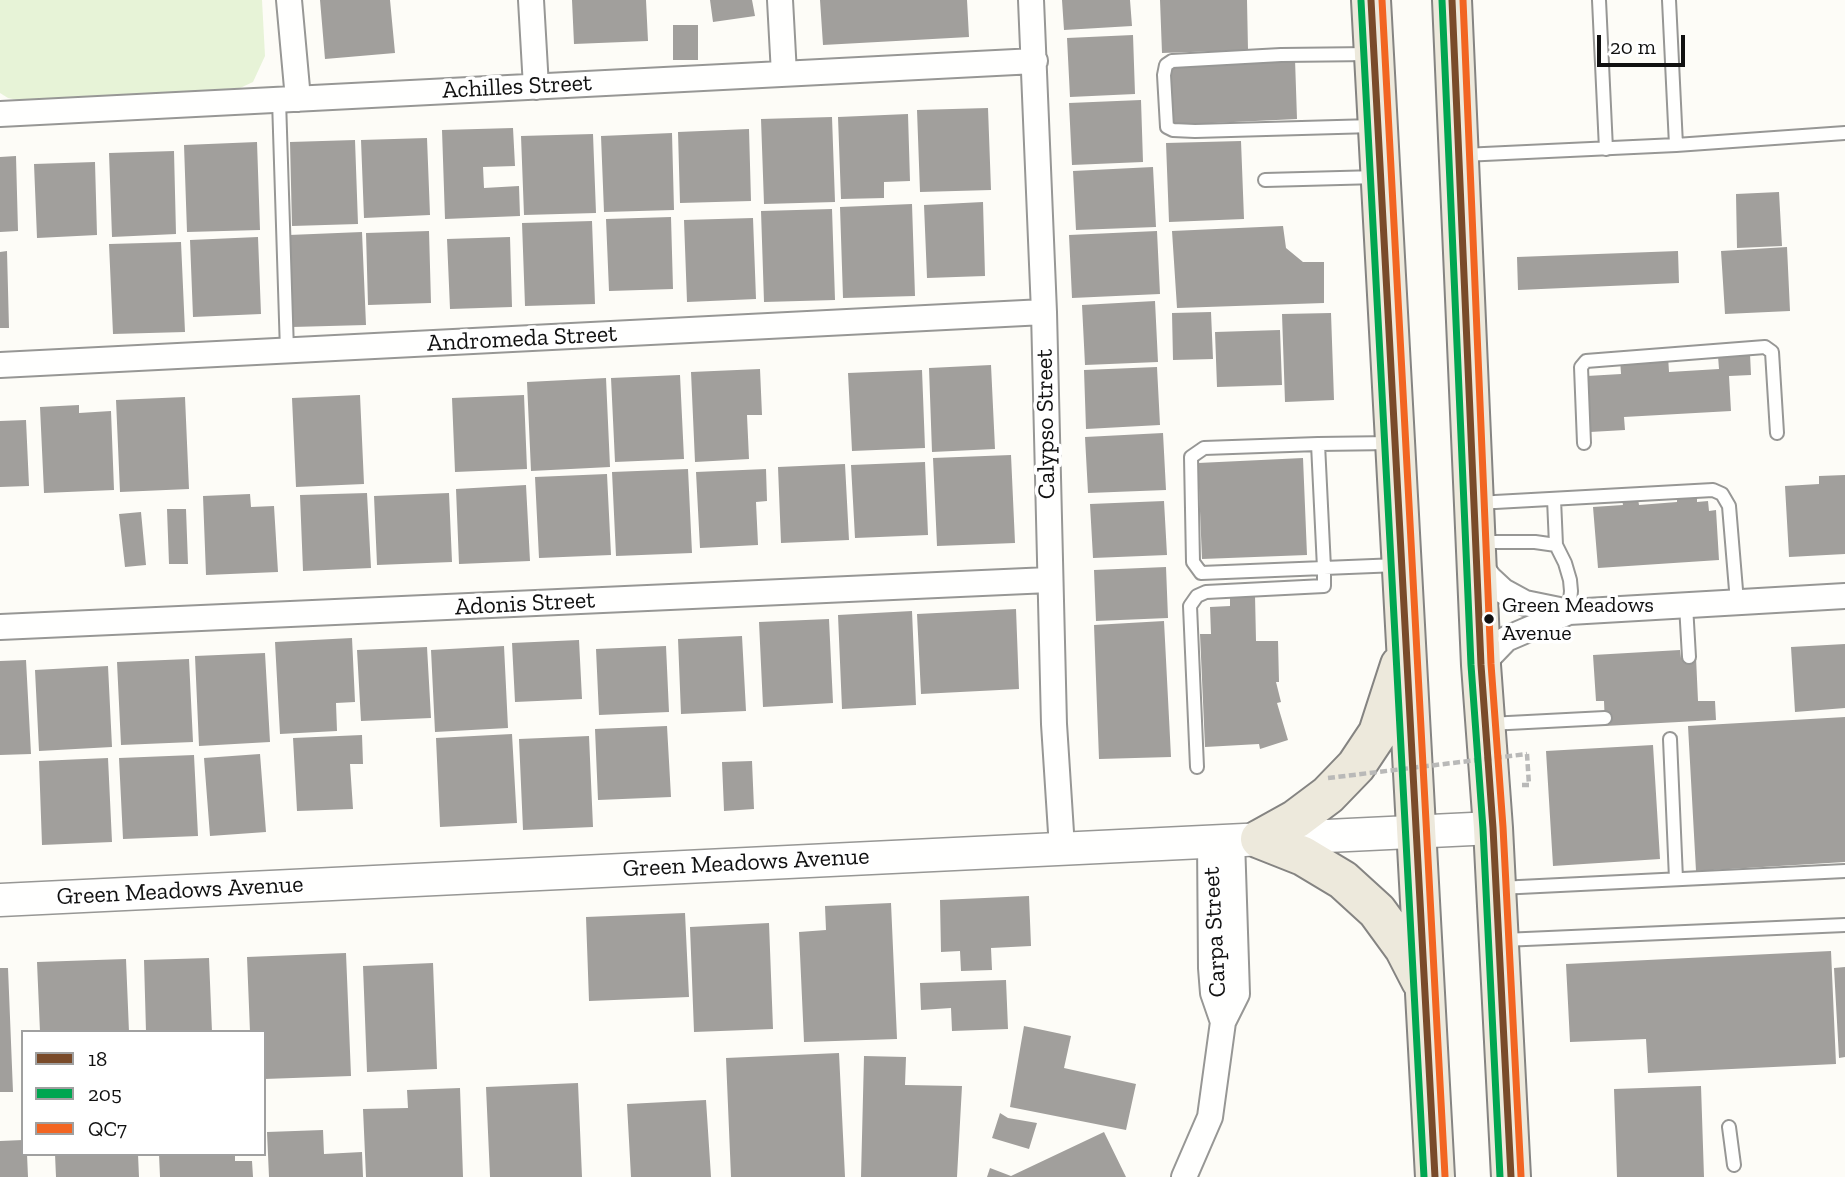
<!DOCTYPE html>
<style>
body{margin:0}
#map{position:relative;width:1845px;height:1177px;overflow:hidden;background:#fdfcf7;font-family:"Zilla Slab",serif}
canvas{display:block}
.legend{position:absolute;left:21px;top:1030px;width:245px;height:126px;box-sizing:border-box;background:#fff;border:2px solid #a0a0a0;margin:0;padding:9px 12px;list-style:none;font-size:21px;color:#111}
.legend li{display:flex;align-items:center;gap:14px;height:35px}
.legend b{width:35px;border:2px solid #a0a0a0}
.scale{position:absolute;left:1597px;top:35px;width:88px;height:32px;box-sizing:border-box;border:4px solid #111;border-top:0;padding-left:9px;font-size:21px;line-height:24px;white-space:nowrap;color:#111;-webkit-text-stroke:5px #fff;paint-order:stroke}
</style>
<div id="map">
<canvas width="1845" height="1177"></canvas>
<ul class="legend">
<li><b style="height:9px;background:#7a4b2a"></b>18</li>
<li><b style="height:9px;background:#00a651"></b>205</li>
<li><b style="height:9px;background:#f26522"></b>QC7</li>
</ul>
<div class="scale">20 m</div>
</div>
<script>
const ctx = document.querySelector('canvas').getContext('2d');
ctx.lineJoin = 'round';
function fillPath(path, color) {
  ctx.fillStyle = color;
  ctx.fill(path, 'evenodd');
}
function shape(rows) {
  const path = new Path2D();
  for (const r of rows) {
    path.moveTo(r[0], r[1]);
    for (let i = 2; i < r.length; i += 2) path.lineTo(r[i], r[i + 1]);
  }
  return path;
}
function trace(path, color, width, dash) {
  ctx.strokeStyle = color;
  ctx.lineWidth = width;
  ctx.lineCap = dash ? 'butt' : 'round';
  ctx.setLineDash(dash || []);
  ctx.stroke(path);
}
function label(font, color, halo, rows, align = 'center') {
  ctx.font = font + ' "Zilla Slab",serif';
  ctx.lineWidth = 7;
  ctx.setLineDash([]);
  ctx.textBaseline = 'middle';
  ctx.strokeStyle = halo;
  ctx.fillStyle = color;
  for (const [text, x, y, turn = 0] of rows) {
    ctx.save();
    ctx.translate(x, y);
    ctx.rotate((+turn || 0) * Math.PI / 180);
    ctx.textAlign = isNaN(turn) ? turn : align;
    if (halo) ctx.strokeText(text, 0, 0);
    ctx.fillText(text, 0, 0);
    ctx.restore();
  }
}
fillPath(shape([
 [0,0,262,0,265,56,253,82,240,88,27,102,8,98,0,93]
]), '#e7f3d7');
fillPath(shape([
 [320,0,390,0,395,53,325,59],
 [572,0,646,0,648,41,574,44],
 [710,0,752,0,755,16,713,22],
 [820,0,967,0,969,37,823,45],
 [1062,0,1130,0,1132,26,1064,30],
 [1160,0,1247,0,1248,50,1162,53],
 [673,25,698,25,698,60,673,60],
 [1133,35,1135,94,1070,97,1067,38],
 [1295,59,1297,119,1171,125,1168,72,1178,65],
 [1141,100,1143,162,1072,165,1069,103],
 [988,108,991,190,920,192,917,110],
 [908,114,910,181,884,182,884,198,841,199,838,117],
 [832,117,835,202,764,204,761,119],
 [513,128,515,166,483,167,484,188,519,186,520,216,445,219,442,130],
 [749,129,751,201,680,203,678,132],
 [672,133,674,210,604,212,601,136],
 [593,134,596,213,524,215,521,136],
 [427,138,430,215,364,218,361,140],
 [355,140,358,224,292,226,290,142],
 [1241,141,1244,219,1169,222,1166,143],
 [257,142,260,230,187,232,184,145],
 [174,151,176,234,112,237,109,153],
 [16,156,18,231,0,232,0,157],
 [95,162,97,235,37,238,34,164],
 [1153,167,1156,227,1076,230,1073,171],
 [1779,192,1782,246,1737,248,1736,194],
 [983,202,985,276,927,278,924,205],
 [912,204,915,296,843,298,840,207],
 [832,209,835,300,764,302,761,211],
 [671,217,673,289,609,291,606,219],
 [753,218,756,299,687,302,684,220],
 [592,221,595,304,525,306,522,223],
 [1283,226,1286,248,1303,262,1324,262,1324,303,1177,308,1172,231],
 [429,231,431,303,368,305,366,233],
 [1157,231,1160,294,1072,298,1069,235],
 [362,232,366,325,292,327,289,235],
 [258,237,261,314,193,317,190,240],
 [510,237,512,307,450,309,447,239],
 [181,242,185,332,113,334,109,244],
 [1787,247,1790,311,1725,314,1721,251],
 [7,251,9,328,0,328,0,252],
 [1678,251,1679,283,1518,290,1517,257],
 [1155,301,1158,362,1085,365,1082,305],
 [1211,312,1213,359,1173,360,1172,313],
 [1331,313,1334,400,1285,402,1282,314],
 [1280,330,1282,385,1217,387,1215,332],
 [1750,354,1751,375,1729,376,1731,411,1624,417,1625,430,1590,432,1587,376,1621,374,1620,359,1668,356,1669,372,1719,369,1718,356],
 [991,365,995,449,932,452,929,368],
 [1157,367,1160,425,1086,429,1084,370],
 [760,369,762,415,747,415,749,459,695,462,691,372],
 [922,370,925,448,852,451,848,373],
 [680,375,684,459,615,462,611,378],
 [606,378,610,467,531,471,527,382],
 [360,395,364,484,296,487,292,398],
 [524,395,527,469,455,472,452,398],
 [185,397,189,489,120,492,116,400],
 [79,405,79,413,111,411,114,490,44,493,40,407],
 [26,420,29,486,0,487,0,421],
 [1163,433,1166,490,1088,493,1085,437],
 [1011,455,1015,543,937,546,933,458],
 [1303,458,1307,555,1202,559,1198,463],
 [925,462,928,535,855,538,851,465],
 [845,464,849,540,781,543,778,467],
 [688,469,692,553,616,556,612,472],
 [766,469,767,501,756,502,758,545,700,548,696,472],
 [607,474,611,555,539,558,535,477],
 [1845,475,1845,554,1789,557,1785,486,1819,484,1819,476],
 [526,485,530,561,459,564,456,489],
 [367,493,371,568,303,571,300,495],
 [449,493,452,562,377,565,374,496],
 [250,494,251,507,274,506,278,572,206,575,203,496],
 [1697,497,1697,502,1708,501,1709,511,1716,510,1719,560,1598,568,1593,507,1623,505,1622,500,1638,499,1639,505,1677,502,1677,499],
 [1164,501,1167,555,1093,558,1090,504],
 [167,509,186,509,188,564,169,564],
 [141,512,146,565,125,567,119,514],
 [1166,567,1168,618,1096,621,1094,570],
 [1230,595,1255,595,1256,641,1278,641,1279,682,1276,682,1281,702,1277,703,1288,740,1260,749,1259,744,1205,747,1200,634,1211,634,1210,607,1230,606],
 [1016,609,1019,689,921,694,917,614],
 [912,611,916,705,842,709,838,615],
 [829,619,833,703,763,707,759,622],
 [1164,621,1171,757,1099,759,1094,625],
 [742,636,746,711,681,714,678,639],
 [352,638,355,702,336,703,337,731,280,734,275,642],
 [579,640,582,699,515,702,512,643],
 [1845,644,1845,708,1795,712,1791,647],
 [504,646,508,728,435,732,431,650],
 [666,646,669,712,599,715,596,649],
 [427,647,431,718,361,721,357,650],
 [1680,650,1681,658,1696,657,1698,701,1715,701,1716,720,1605,726,1604,701,1596,701,1593,655],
 [265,653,270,742,199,746,195,656],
 [189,659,193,742,121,745,117,662],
 [26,660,31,754,0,755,0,661],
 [108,666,112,747,39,751,35,670],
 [1845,717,1845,862,1696,871,1688,726],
 [667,726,671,797,598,800,595,729],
 [512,734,517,823,440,827,436,738],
 [362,735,363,764,350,764,353,809,297,811,293,738],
 [589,736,593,827,523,830,519,739],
 [1653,745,1660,859,1553,866,1546,751],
 [260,754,266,832,210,836,204,758],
 [194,755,198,836,123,839,119,758],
 [108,758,112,842,42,845,39,761],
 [752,761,754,809,724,811,722,762],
 [1029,896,1031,946,991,948,992,970,961,971,960,951,941,952,940,900],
 [891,903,897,1039,804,1042,799,932,826,930,825,906],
 [685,913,689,997,589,1001,586,917],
 [769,923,773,1029,694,1032,690,927],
 [1831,951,1836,1064,1648,1073,1646,1039,1570,1042,1566,964],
 [346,953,351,1076,264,1079,264,1032,250,1032,247,957],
 [209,958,212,1032,146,1032,144,960],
 [126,959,129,1032,40,1032,37,962],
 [433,963,437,1069,367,1072,363,966],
 [1845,967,1845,1057,1839,1058,1834,968],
 [0,968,8,968,13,1092,0,1092],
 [1006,980,1008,1029,952,1031,951,1008,921,1010,920,983],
 [1024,1026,1071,1036,1064,1068,1136,1084,1126,1130,1010,1107],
 [839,1053,845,1177,731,1177,726,1058],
 [864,1056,906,1057,905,1085,962,1086,957,1177,861,1177],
 [578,1083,582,1177,490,1177,486,1087],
 [1701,1086,1704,1177,1617,1177,1614,1089],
 [460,1088,463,1177,366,1177,363,1109,408,1108,407,1090],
 [706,1100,711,1177,631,1177,627,1104],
 [1000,1113,1008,1118,1037,1123,1029,1149,992,1138],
 [323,1130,324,1154,362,1152,363,1177,269,1177,267,1132],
 [1104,1132,1126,1177,987,1177,990,1168,1011,1176],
 [23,1140,23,1154,27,1154,28,1177,0,1177,0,1141],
 [55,1154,138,1154,139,1177,56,1177],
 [159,1154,235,1154,235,1161,252,1161,253,1177,160,1177]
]), '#a19f9c');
const service = shape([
 [1599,0,1606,149],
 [1669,0,1676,145],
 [1371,54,1281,55,1172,61,1166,65,1164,75,1167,127,1173,130,1195,131,1373,126],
 [279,100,287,351],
 [1463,155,1676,145,1845,133],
 [1265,180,1378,177],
 [1392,443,1318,444,1324,568,1398,565],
 [1584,443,1581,367,1586,361,1765,347,1772,352,1777,433],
 [1554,499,1556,545],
 [1477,503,1713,490,1722,494,1729,506,1737,602],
 [1479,542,1535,542,1556,545,1565,563,1570,580,1571,591,1569,612],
 [1686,605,1689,657],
 [1489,724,1605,718],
 [1670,739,1676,879],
 [1197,767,1190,606,1197,596,1206,592,1324,586,1324,568,1201,573,1193,562,1191,457,1204,448,1318,444],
 [1499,888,1845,871],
 [1503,940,1845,925],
 [1729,1127,1734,1165]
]);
const minor = shape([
 [289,0,298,99],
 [531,0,536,87],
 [780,0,784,74],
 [1031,0,1044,312,1054,724,1062,848],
 [0,114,1035,61],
 [0,365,1044,312],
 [1477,562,1489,578,1503,591,1525,603,1569,612,1845,596],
 [0,627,1049,580],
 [1481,665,1506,639,1569,612],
 [1210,841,1211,968,1213,993,1223,1022],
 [1184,1177,1210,1117,1223,1022,1237,994,1232,840]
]);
const tertiary = shape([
 [0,900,1493,828]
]);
const primary = shape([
 [1371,0,1435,1177],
 [1452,0,1481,665,1493,828,1511,1177],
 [1260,839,1296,819,1328,795,1356,766,1378,733,1400,665],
 [1260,839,1303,856,1343,880,1377,911,1404,948,1421,981]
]);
trace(service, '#979795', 16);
trace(minor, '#979795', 28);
trace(tertiary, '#979795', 35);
trace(primary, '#858482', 42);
trace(shape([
 [1522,785,1529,785,1527,754]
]), '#b9b9b8', 4.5, [7, 3.5]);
trace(service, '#fffffe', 12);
trace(minor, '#fffffe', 24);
trace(tertiary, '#fffffe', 32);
trace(primary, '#ede9dc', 38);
trace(shape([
 [1328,778,1527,754]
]), '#b9b9b8', 4.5, [7, 3.5]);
trace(shape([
 [1371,0,1435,1177],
 [1452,0,1481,665,1493,828,1511,1177]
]), '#7a4b2a', 7);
trace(shape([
 [1442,0,1471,665,1483,829,1500,1177],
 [1361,1,1424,1177]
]), '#00a651', 7);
trace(shape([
 [1382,0,1445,1176],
 [1463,0,1491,664,1503,827,1521,1176]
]), '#f26522', 7);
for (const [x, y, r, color] of [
 [1489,619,6,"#111"]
]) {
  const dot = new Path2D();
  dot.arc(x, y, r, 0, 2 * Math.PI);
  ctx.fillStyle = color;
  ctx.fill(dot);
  trace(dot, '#fff', 2.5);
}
label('22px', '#111', '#fff', [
 ["Green Meadows",1502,606],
 ["Avenue",1502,634]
], 'left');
label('24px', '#111', '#fff', [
 ["Achilles Street",517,87,-3],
 ["Andromeda Street",522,339,-3],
 ["Calypso Street",1046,424,-91],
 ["Adonis Street",525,604,-3],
 ["Green Meadows Avenue",746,863,-3],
 ["Green Meadows Avenue",180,891,-3],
 ["Carpa Street",1215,932,-93]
]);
</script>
